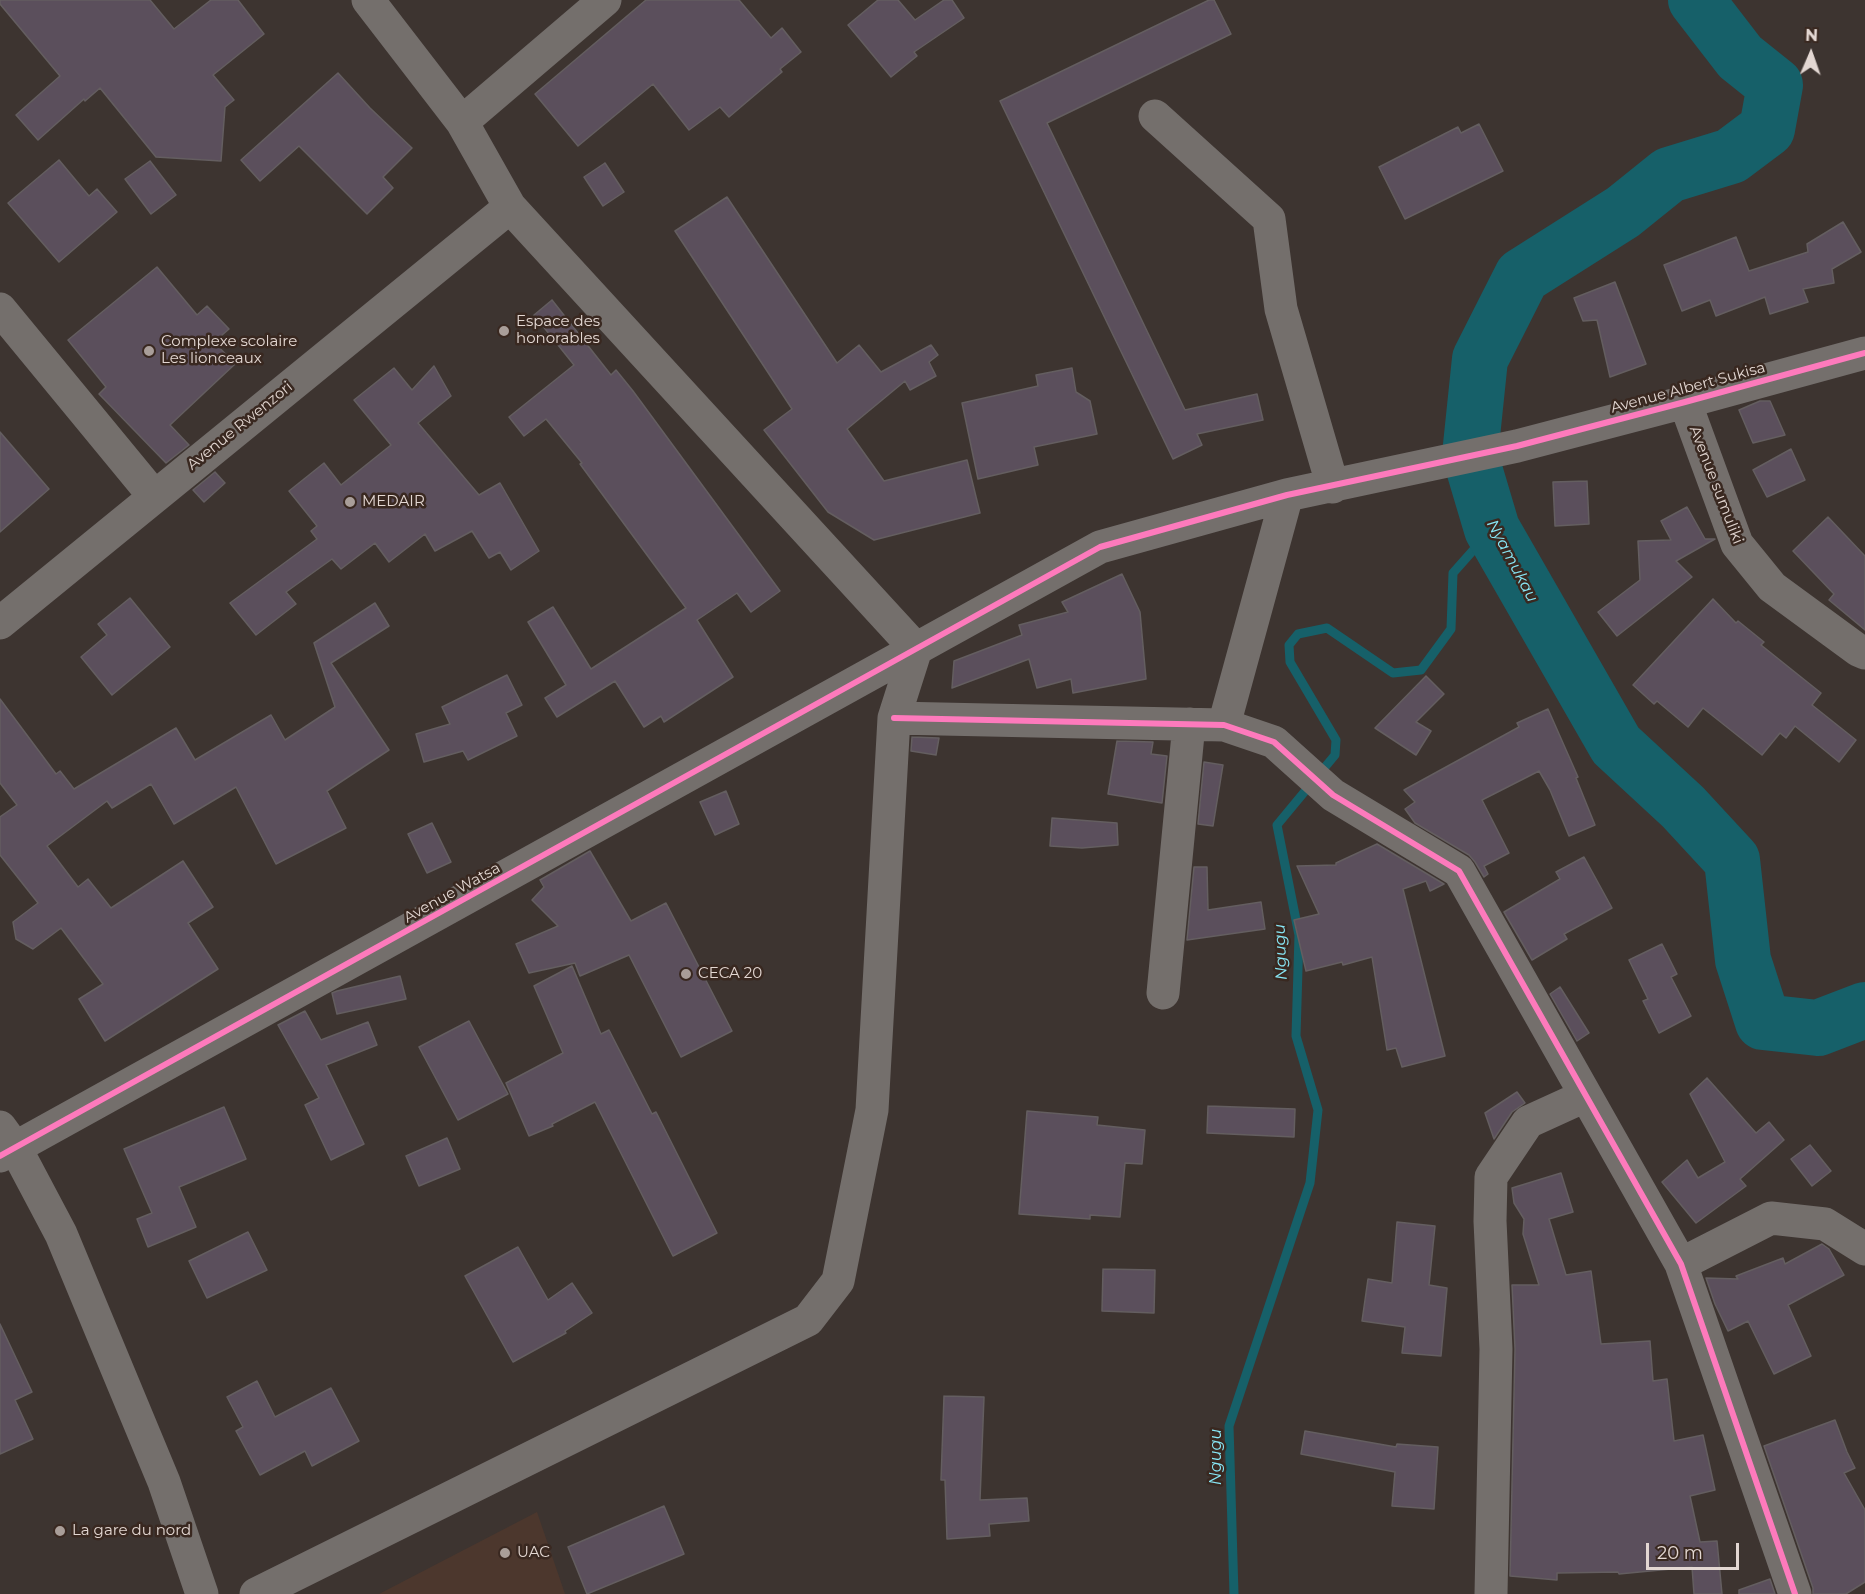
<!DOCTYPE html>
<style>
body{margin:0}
#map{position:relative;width:1865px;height:1594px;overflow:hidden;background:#3d3430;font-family:Montserrat,sans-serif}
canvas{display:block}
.north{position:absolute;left:1781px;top:24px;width:60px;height:60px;-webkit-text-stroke:4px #392820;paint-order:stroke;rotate:2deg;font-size:16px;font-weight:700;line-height:24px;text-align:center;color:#e3d7d2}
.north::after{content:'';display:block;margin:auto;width:21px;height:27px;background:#e3d7d2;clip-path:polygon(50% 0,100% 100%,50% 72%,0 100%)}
.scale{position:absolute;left:1646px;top:1543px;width:93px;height:27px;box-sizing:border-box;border:3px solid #e3d7d2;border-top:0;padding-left:8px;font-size:18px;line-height:21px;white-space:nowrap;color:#e3d7d2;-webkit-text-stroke:4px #392820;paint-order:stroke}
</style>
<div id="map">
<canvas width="1865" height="1594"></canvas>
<div class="north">N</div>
<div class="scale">20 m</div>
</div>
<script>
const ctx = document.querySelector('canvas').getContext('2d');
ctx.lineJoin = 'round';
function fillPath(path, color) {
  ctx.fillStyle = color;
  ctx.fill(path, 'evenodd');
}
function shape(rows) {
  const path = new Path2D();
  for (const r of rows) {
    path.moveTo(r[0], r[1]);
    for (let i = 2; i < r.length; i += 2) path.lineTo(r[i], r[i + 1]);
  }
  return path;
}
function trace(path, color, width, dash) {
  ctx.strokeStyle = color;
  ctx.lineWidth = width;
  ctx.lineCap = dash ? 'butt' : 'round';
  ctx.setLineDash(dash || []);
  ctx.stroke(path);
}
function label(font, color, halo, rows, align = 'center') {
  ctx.font = font + ' Montserrat,sans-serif';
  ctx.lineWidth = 5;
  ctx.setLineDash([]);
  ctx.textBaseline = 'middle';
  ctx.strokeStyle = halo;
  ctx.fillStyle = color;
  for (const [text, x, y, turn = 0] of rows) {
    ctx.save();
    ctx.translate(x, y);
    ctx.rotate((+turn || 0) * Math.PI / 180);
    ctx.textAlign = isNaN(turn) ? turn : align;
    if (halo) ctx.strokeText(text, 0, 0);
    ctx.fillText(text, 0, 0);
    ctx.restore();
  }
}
fillPath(shape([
 [537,1512,565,1594,379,1594]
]), '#4c372d');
trace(shape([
 [1234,1594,1229,1426,1310,1183,1318,1110,1296,1036,1299,935,1277,825,1335,755,1336,740,1290,662,1289,645,1298,634,1327,628,1393,673,1421,670,1451,629,1453,573,1492,529]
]), '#166069', 9);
trace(shape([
 [1696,0,1740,57,1775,85,1767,129,1731,156,1669,175,1623,212,1522,276,1480,359,1470,455,1492,529,1616,745,1683,807,1732,860,1743,960,1763,1022,1818,1028,1865,1010]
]), '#166069', 56);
const building = shape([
 [0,0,150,0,174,29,211,0,238,0,264,34,213,75,234,100,225,107,221,161,156,157,100,88,85,101,84,99,38,140,16,115,60,76,0,4,0,0],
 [646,0,739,0,771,38,782,28,801,52,780,69,782,72,729,117,720,107,689,130,653,84,578,146,535,94,646,0],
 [878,0,898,0,915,20,944,0,952,0,964,18,914,52,917,56,891,77,848,25,878,0],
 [1209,0,1214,0,1231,34,1047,123,1185,410,1257,394,1263,420,1197,434,1202,445,1173,459,1000,101,1209,0],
 [338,73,370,108,412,148,383,177,393,188,367,214,299,146,260,181,241,160,338,73],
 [1479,124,1503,171,1405,219,1379,167,1458,127,1461,133,1479,124],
 [59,160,89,196,97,189,117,212,59,262,8,203,59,160],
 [150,161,176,195,151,214,125,179,150,161],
 [605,163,624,192,603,206,584,177,605,163],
 [727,197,837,363,859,345,881,372,931,345,938,355,929,362,936,376,910,390,905,381,847,429,884,481,967,460,980,513,874,540,828,512,764,430,792,409,675,231,727,197],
 [1843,222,1861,252,1832,269,1834,283,1803,289,1808,302,1770,314,1765,297,1716,316,1710,300,1682,311,1664,265,1736,237,1749,271,1808,252,1807,244,1843,222],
 [157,267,197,315,207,306,229,329,214,342,235,364,170,425,189,445,166,463,99,394,106,387,68,340,157,267],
 [1615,282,1646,364,1610,377,1597,320,1583,321,1574,298,1615,282],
 [552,300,611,375,616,370,633,391,780,591,751,612,737,593,697,620,733,677,664,722,661,716,644,727,615,681,557,717,545,698,566,685,528,622,553,607,591,669,686,608,580,464,582,463,546,419,524,436,509,417,574,365,534,315,552,300],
 [434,366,451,396,418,423,479,495,500,483,539,551,511,570,500,552,489,558,472,531,435,551,425,534,389,562,375,543,341,569,332,559,286,592,296,604,256,635,230,603,317,539,311,531,317,526,289,491,324,463,341,485,391,445,354,400,394,368,412,390,434,366],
 [1072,368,1076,392,1090,401,1097,434,1034,447,1038,465,978,479,962,403,1038,386,1036,375,1072,368],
 [1760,401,1770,401,1785,435,1753,443,1739,410,1760,401],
 [0,432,49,489,0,532,0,432],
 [1791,449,1805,480,1767,497,1753,470,1791,449],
 [215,472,225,483,204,502,193,490,215,472],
 [1587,481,1589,524,1555,526,1553,482,1587,481],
 [1687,507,1705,539,1715,539,1676,561,1692,577,1617,636,1598,612,1640,580,1638,541,1671,540,1661,521,1687,507],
 [1828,517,1865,556,1865,630,1829,600,1834,594,1793,551,1828,517],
 [1122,574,1140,612,1146,679,1073,693,1071,679,1037,688,1029,659,952,688,954,661,1022,635,1019,625,1068,612,1062,602,1122,574],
 [130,598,170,647,112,695,81,657,107,635,98,624,130,598],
 [1713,599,1736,623,1738,621,1764,642,1761,645,1821,693,1812,705,1856,740,1839,762,1795,726,1786,738,1780,733,1762,755,1703,708,1688,727,1657,701,1654,704,1633,685,1713,599],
 [375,603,389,626,331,663,389,750,327,791,346,828,276,864,236,787,174,824,151,784,112,808,107,801,47,846,78,887,88,879,111,908,183,861,213,907,188,923,218,969,105,1041,79,999,103,984,61,928,33,949,16,939,13,922,38,903,0,855,0,817,17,805,0,783,0,699,56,774,60,771,74,789,176,728,195,760,271,715,285,740,335,707,314,643,375,603],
 [507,675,522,705,506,713,517,736,468,760,463,751,424,762,416,734,450,724,442,707,507,675],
 [1426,676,1444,694,1416,722,1431,731,1416,755,1375,728,1426,676],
 [1548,709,1578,777,1576,778,1595,825,1569,836,1550,790,1539,771,1482,800,1509,853,1484,866,1488,874,1484,877,1475,862,1469,855,1415,823,1405,809,1415,802,1404,790,1519,727,1517,723,1548,709],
 [912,737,939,738,936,755,911,751,912,737],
 [1117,741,1153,742,1151,754,1167,756,1162,803,1108,794,1117,741],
 [1204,762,1223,765,1213,826,1198,824,1204,762],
 [726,791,739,824,715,835,700,802,726,791],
 [1052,818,1117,823,1118,845,1082,848,1050,846,1052,818],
 [432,823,451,862,427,873,408,834,432,823],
 [1377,844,1444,884,1430,891,1426,881,1403,889,1445,1056,1402,1067,1396,1048,1387,1050,1372,957,1343,965,1342,962,1306,971,1294,920,1319,914,1297,866,1336,865,1336,863,1377,844],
 [590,851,631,921,666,903,732,1031,681,1057,629,955,580,976,575,963,529,973,516,944,558,926,532,900,544,887,540,880,590,851],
 [1584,857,1612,908,1564,934,1567,939,1532,960,1504,912,1560,879,1556,872,1584,857],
 [1194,867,1207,867,1208,910,1261,902,1265,929,1187,940,1194,867],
 [1662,944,1677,974,1671,977,1691,1016,1659,1033,1643,1001,1648,999,1629,960,1662,944],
 [572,966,601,1034,609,1030,652,1114,656,1112,717,1233,673,1256,595,1102,552,1124,553,1126,529,1136,506,1083,563,1053,534,986,572,966],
 [400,976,406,999,337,1014,332,993,337,991,400,976],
 [1560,987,1589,1033,1577,1041,1550,994,1560,987],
 [305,1011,321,1040,368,1022,377,1045,326,1065,364,1144,331,1160,305,1105,319,1098,278,1025,305,1011],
 [469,1021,508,1094,458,1120,419,1047,469,1021],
 [1707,1078,1756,1133,1769,1122,1784,1140,1740,1179,1746,1186,1696,1223,1662,1182,1687,1160,1698,1178,1725,1162,1690,1094,1707,1078],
 [1517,1092,1525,1103,1512,1112,1494,1139,1485,1113,1517,1092],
 [1208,1106,1295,1109,1294,1137,1207,1133,1208,1106],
 [224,1107,246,1159,179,1187,196,1227,148,1247,137,1219,152,1213,124,1149,224,1107],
 [1027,1111,1098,1117,1097,1125,1145,1130,1142,1164,1125,1163,1120,1217,1090,1215,1090,1219,1019,1214,1027,1111],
 [447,1138,460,1169,419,1186,406,1156,447,1138],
 [1810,1145,1831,1171,1812,1186,1791,1159,1810,1145],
 [1561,1173,1573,1212,1549,1219,1566,1275,1591,1271,1601,1344,1650,1341,1653,1381,1667,1379,1674,1441,1703,1435,1715,1490,1690,1496,1700,1542,1717,1541,1722,1594,1694,1594,1692,1567,1619,1574,1618,1572,1557,1573,1557,1580,1510,1576,1515,1349,1512,1285,1539,1285,1523,1234,1524,1219,1514,1203,1512,1188,1561,1173],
 [1397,1222,1435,1226,1429,1285,1447,1288,1441,1356,1402,1353,1405,1327,1362,1321,1368,1279,1392,1283,1397,1222],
 [248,1232,267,1270,207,1298,189,1261,248,1232],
 [1822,1244,1829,1249,1844,1275,1788,1305,1811,1356,1774,1374,1748,1321,1728,1331,1715,1304,1706,1278,1738,1279,1736,1276,1783,1258,1785,1264,1822,1244],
 [518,1247,548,1300,572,1283,592,1313,565,1331,566,1333,513,1362,465,1276,518,1247],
 [1103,1269,1155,1270,1154,1313,1102,1311,1103,1269],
 [0,1324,32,1392,15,1400,33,1439,0,1454,0,1324],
 [257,1381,275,1417,331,1388,359,1441,312,1466,305,1451,260,1475,236,1431,243,1427,227,1397,257,1381],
 [944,1396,984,1397,980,1500,1027,1498,1029,1521,989,1524,990,1536,947,1539,945,1480,941,1480,944,1396],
 [1835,1420,1847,1452,1855,1468,1844,1473,1865,1510,1865,1582,1846,1594,1813,1594,1813,1588,1764,1446,1835,1420],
 [1305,1431,1396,1447,1397,1444,1438,1447,1434,1509,1392,1506,1395,1472,1301,1454,1305,1431],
 [664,1506,684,1554,587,1594,568,1547,664,1506],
 [1770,1579,1775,1594,1739,1594,1739,1590,1770,1579]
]);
fillPath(building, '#5b4f5c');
trace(building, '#645e60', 1.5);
trace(shape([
 [368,0,462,122,510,207,916,649],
 [1155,116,1269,219,1281,309,1333,487],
 [462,122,605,0],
 [0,309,154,496],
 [1685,402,1737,544,1772,587,1858,650,1865,653],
 [0,623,510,207],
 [894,718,1224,725,1274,742,1333,795,1459,871,1681,1264,1795,1594],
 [1224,725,1287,495],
 [1163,993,1189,724],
 [0,1127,16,1149,61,1234,164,1482,202,1594],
 [0,1156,1100,547,1287,495,1517,446,1685,402,1865,353],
 [1681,1264,1771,1218,1825,1224,1865,1249],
 [256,1594,808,1320,838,1281,872,1110,894,718,916,649],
 [1491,1594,1496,1349,1490,1221,1491,1177,1528,1122,1585,1096]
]), '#746f6c', 33);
trace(shape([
 [894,718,1224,725,1274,742,1333,795,1459,871,1681,1264,1795,1594],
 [0,1156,1100,547,1287,495,1517,446,1685,402,1865,353]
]), '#fd7abc', 6);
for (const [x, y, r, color] of [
 [504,331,6,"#a99e99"],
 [149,351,6,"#a99e99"],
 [350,502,6,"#a99e99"],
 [686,974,6,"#a99e99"],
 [60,1531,6,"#a99e99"],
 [505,1553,6,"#a99e99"]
]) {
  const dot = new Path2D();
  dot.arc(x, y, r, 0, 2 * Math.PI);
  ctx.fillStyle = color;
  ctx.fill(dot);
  trace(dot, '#392820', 2);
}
label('15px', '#e3d7d2', '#392820', [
 ["Espace des",516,322],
 ["honorables",516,339],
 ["Complexe scolaire",161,342],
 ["Les lionceaux",161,359],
 ["MEDAIR",362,502],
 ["CECA 20",698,974],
 ["La gare du nord",72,1531],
 ["UAC",517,1553]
], 'left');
label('15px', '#e3d7d2', '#392820', [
 ["Avenue Albert Sukisa",1688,388,-15],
 ["Avenue Rwenzori",240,426,-39],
 ["Avenue sumuliki",1716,485,69],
 ["Avenue Watsa",452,893,-29]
]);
label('italic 16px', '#88e8f7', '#392820', [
 ["Nyamukau",1512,561,62],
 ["Ngugu",1281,952,-92],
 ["Ngugu",1216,1457,-90]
]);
</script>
